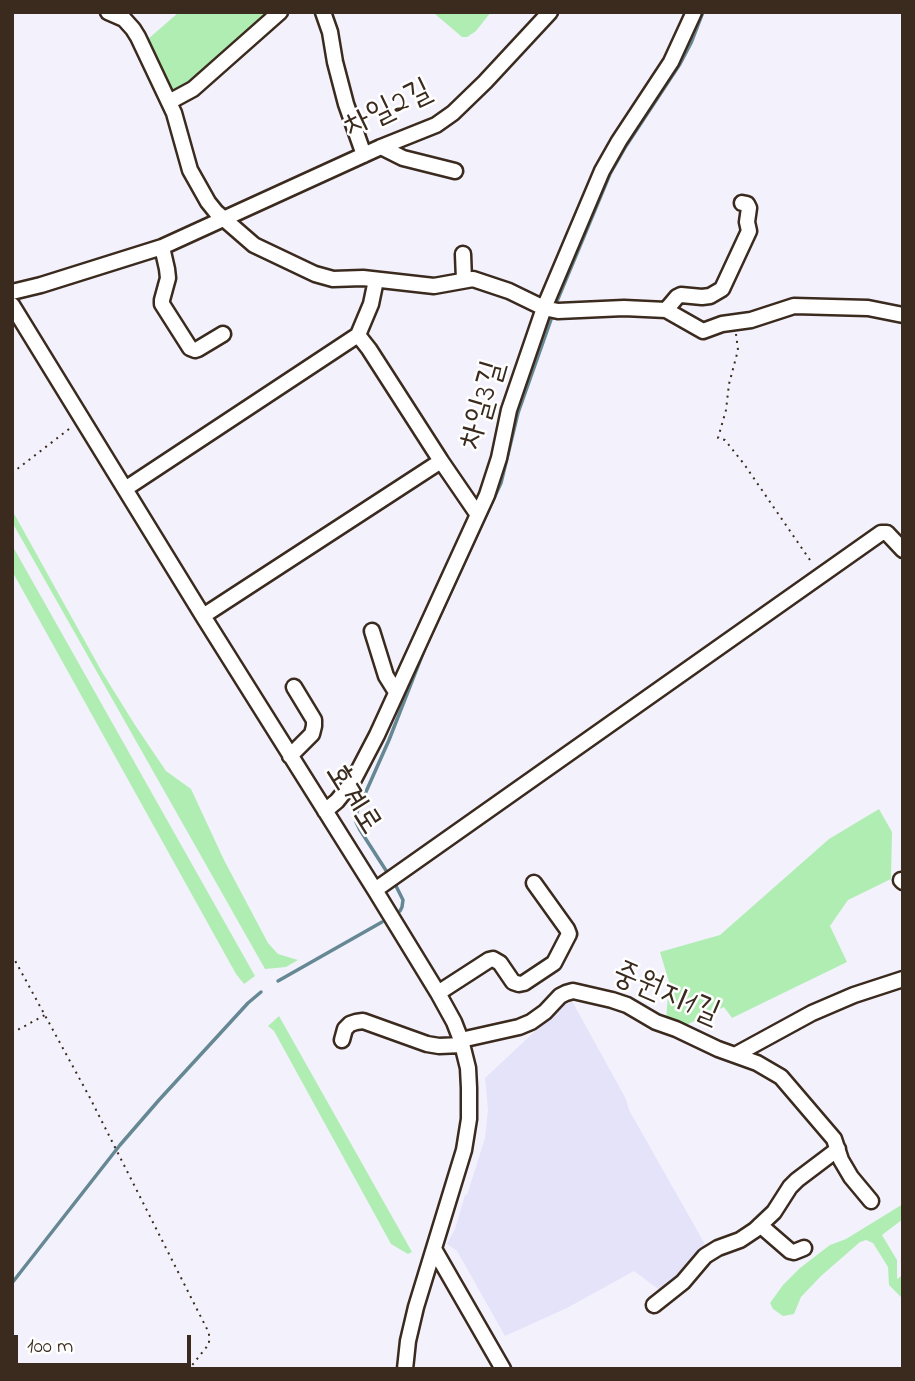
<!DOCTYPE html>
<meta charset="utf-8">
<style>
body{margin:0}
#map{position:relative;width:915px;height:1381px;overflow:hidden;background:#f3f2fc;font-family:"Indie Flower",sans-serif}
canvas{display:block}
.frame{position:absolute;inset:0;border:14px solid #3b2a1e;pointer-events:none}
.scale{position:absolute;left:14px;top:1335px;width:177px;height:32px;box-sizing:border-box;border:4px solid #3b2a1e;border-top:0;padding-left:9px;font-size:21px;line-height:24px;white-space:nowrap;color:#3b2a1e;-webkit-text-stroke:5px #fff;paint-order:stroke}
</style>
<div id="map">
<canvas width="915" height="1381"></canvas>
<div class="frame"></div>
<div class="scale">100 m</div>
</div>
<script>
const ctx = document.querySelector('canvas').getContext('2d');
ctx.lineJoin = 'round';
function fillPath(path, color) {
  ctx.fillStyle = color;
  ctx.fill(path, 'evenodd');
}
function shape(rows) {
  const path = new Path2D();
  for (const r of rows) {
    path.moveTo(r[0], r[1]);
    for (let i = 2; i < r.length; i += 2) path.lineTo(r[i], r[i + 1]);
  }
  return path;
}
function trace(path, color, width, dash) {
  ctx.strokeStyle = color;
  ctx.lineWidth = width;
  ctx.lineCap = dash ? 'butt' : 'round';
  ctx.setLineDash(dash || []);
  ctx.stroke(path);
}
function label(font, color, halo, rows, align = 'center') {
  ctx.font = font + ' "Indie Flower","Poor Story",sans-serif';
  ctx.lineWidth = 5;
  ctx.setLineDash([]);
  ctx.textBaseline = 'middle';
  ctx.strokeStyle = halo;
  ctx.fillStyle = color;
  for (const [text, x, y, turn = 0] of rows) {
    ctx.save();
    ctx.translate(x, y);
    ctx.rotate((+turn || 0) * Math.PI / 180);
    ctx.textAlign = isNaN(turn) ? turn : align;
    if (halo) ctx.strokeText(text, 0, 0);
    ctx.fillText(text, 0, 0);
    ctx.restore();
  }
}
fillPath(shape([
 [572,1001,626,1099,629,1110,706,1246,689,1269,661,1291,634,1271,567,1308,505,1336,457,1251,447,1244,455,1229,465,1195,467,1195,485,1138,488,1110,485,1078,562,1006]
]), '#e4e3f9');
fillPath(shape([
 [179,12,264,12,268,17,173,98,146,46,147,40],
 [435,12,491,12,476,31,467,37,462,37,435,14],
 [12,510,102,672,135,725,166,771,191,789,224,860,268,943,278,954,298,960,286,967,265,969,12,522],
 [12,545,255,976,244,984,236,974,12,571],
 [879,809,892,832,891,879,848,900,830,926,847,962,732,1018,724,1007,684,1026,666,1021,669,982,660,952,720,935,829,839],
 [279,1016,412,1252,408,1254,391,1244,274,1031,268,1026],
 [903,1204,903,1219,882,1235,897,1260,897,1279,903,1275,903,1299,889,1285,888,1267,873,1243,866,1240,860,1242,821,1276,801,1297,794,1314,783,1316,773,1309,770,1303,783,1285,800,1268,830,1245,846,1239]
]), '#b0edb3');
trace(shape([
 [555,306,610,174,626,146,680,64,691,43,703,12],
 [387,872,360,830,356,822,357,812,389,740,425,648,501,483,518,413,553,314],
 [396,886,403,900,402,907,400,911],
 [278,981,382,922],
 [12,1283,120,1145,159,1100,248,1003,261,992]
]), '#668894', 3.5);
const minor = shape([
 [108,12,124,19,133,29,138,37,174,113,190,170,208,202,216,212,254,245,315,274,333,279,363,278,434,286,473,279,509,291,544,308,558,311,624,308,666,310,703,331,722,324,751,320,794,306,868,308,903,315],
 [323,12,330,32,335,62,346,104,364,155],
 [169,102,193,89,280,12],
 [381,147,403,158,455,171],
 [162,247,167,269,168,278,162,300,162,304,190,348,195,350,198,349,223,334],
 [463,254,464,280],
 [12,292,41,285,162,247,381,147,436,125,453,113,485,82,550,12],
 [12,305,203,616,375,890,438,993,454,1022,461,1040,468,1068,469,1088,469,1119,464,1150,416,1307,408,1341,405,1369],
 [666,310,677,297,681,295,702,297,710,296,722,289,749,231,747,222,749,208,747,204,742,203],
 [358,335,369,349,441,461,478,515],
 [125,489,358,335,371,304,376,280],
 [203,616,441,461],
 [372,631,386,676,396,692],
 [290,756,312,734,314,726,314,720,294,687],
 [325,811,337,801,353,781,377,735,487,495,499,458,509,410,544,308,602,171,619,141,671,62,694,12],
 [901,880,903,882],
 [375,890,881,533,887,533,903,550],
 [438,993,489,960,493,959,500,963,513,982,519,984,524,983,554,963,569,934,567,929,534,883],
 [342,1040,345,1029,350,1024,356,1022,363,1021,427,1044,439,1046,462,1045],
 [461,1040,519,1027,531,1022,545,1012,560,996,566,993,573,991,612,1000,627,1005,656,1022,676,1029,718,1049,757,1063,781,1077,834,1139,841,1160,851,1177,871,1201],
 [735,1055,812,1013,854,995,903,979],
 [760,1225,790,1251,794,1252,804,1248],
 [434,1249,503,1369],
 [654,1305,683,1282,705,1256,718,1248,740,1240,755,1230,774,1212,790,1187,797,1180,838,1149]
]);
trace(minor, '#3b2a1e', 19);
trace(shape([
 [736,334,738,350,729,384,726,410,718,438,725,440,744,464,812,563],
 [12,473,73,426],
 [12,955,89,1096,209,1333,209,1344,189,1369],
 [12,1033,45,1015]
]), '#3b2a1e', 2, [2, 5]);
trace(minor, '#fff', 14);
label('32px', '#3b2a1e', '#fff', [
 ["차일2길",389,111,-26],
 ["차일3길",485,406,-74],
 ["호계로",351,800,58],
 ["중원지1길",665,996,23]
]);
</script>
